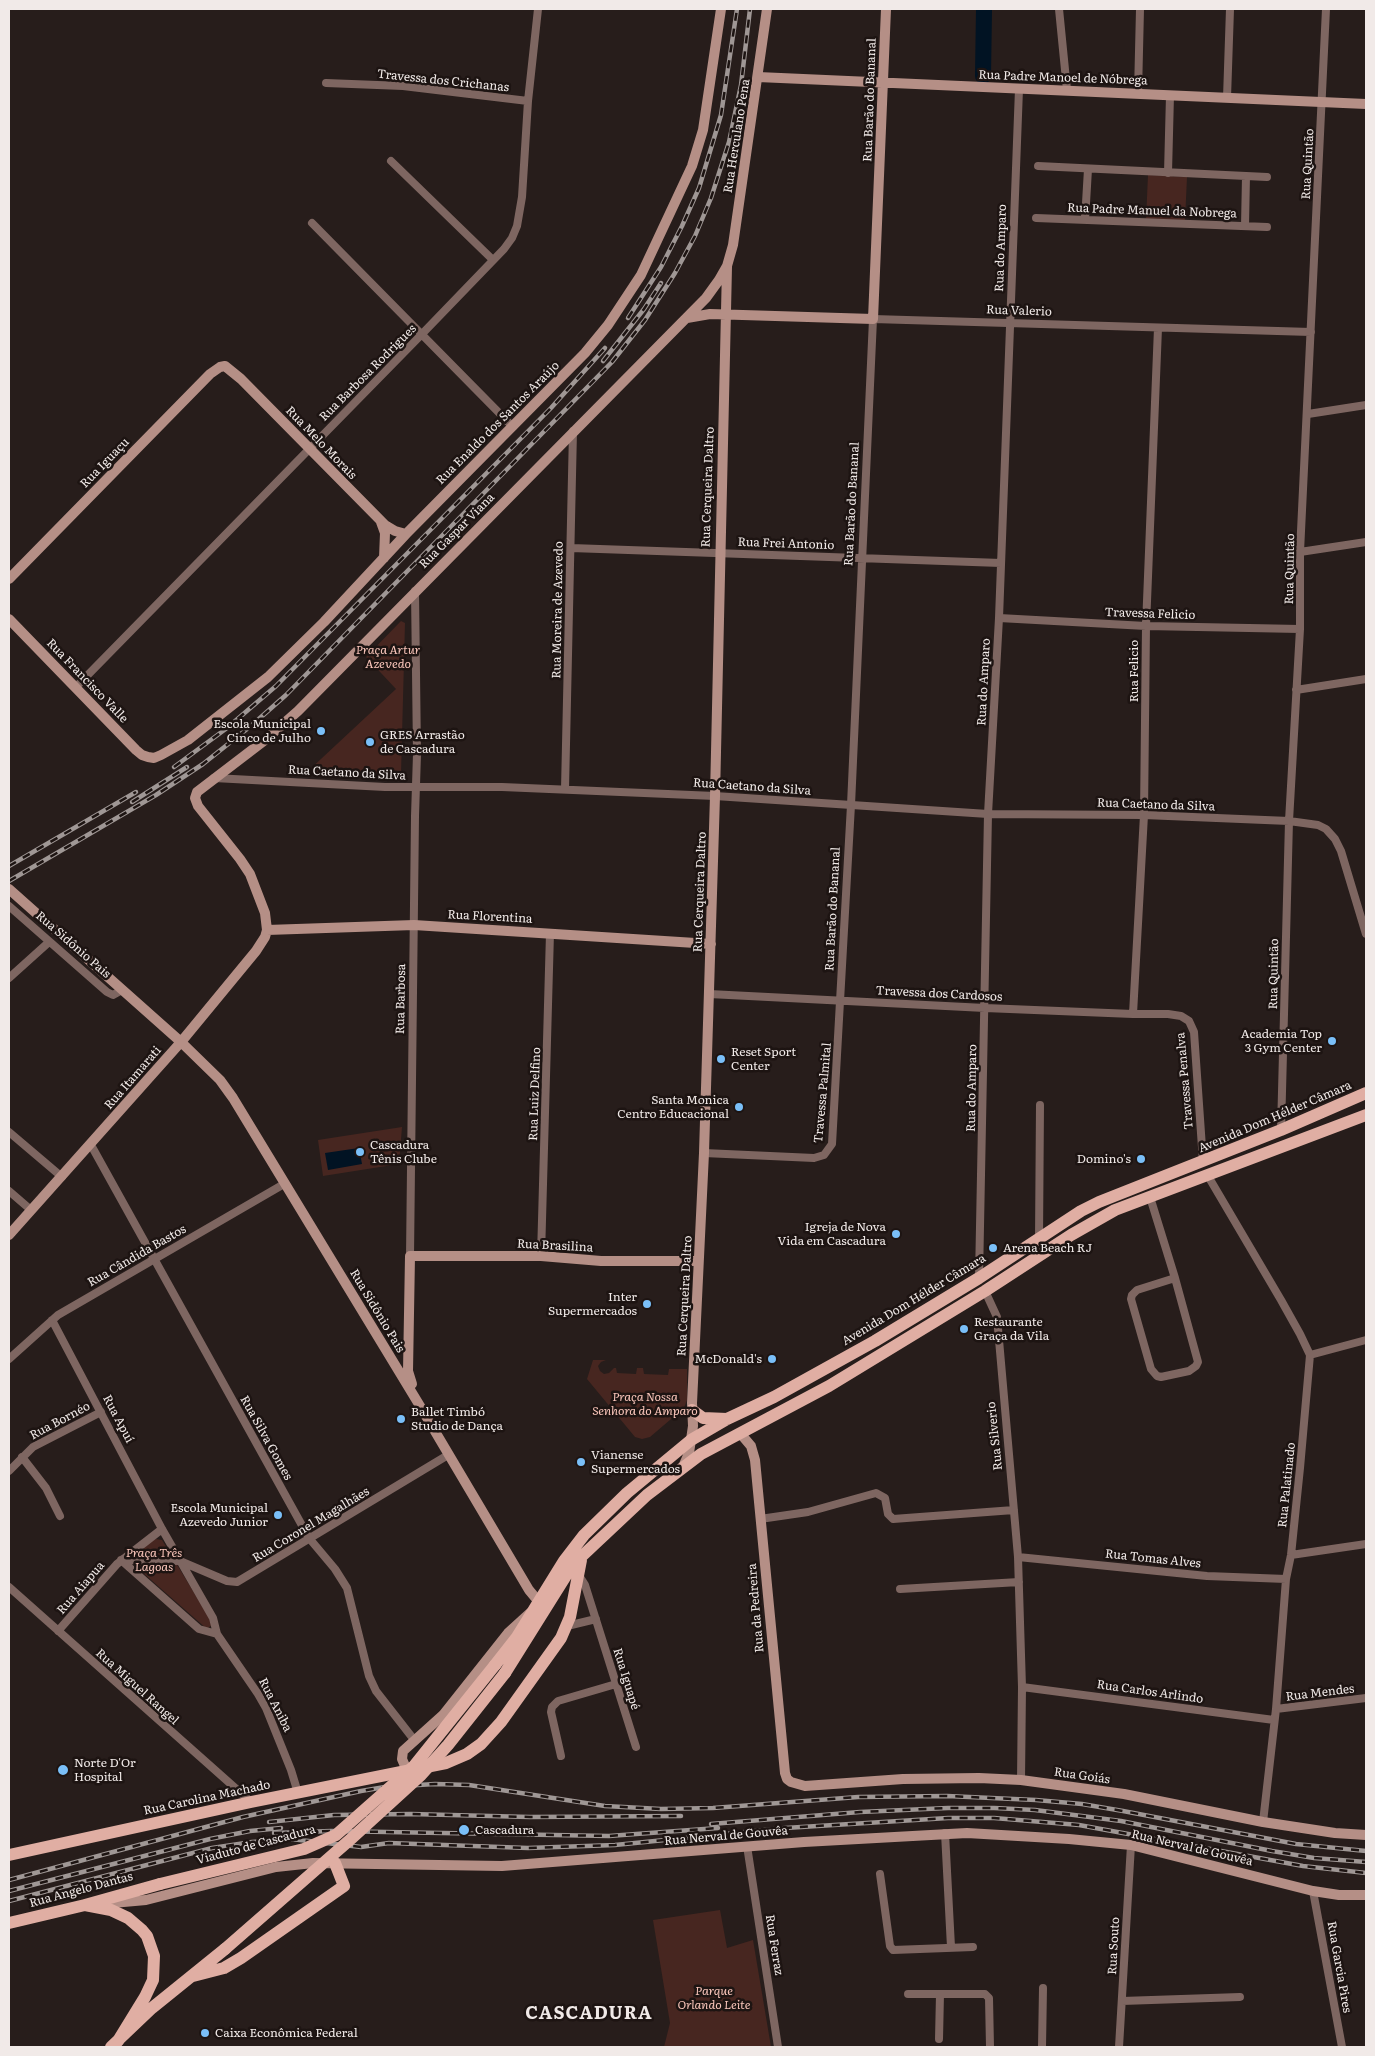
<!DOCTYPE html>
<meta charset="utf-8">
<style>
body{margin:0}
#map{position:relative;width:1375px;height:2056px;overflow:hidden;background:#271d1b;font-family:Literata,serif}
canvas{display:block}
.frame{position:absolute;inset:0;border:10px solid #f1eae8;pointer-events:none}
</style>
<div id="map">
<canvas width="1375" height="2056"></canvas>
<div class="frame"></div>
</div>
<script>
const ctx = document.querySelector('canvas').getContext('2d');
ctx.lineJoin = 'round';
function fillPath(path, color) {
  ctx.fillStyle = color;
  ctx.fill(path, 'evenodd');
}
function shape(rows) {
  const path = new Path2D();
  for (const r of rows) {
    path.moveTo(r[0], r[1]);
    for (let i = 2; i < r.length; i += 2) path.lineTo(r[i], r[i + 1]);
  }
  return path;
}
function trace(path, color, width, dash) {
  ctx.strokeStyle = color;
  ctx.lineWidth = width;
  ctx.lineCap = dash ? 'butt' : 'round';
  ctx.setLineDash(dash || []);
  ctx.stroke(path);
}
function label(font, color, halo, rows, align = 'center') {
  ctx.font = font + ' Literata,serif';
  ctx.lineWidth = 5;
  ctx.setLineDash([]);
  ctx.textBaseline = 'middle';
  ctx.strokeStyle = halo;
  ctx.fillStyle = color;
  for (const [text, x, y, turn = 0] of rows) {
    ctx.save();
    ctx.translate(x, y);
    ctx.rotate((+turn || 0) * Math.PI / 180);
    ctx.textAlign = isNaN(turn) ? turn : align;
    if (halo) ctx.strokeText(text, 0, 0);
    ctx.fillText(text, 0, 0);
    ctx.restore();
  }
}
fillPath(shape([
 [1148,175,1187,177,1185,221,1146,220],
 [401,621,405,623,401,774,307,772,396,689,366,657],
 [402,1127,399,1164,323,1176,318,1140],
 [593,1360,606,1360,601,1362,598,1366,600,1371,604,1374,609,1373,614,1368,616,1368,617,1373,636,1374,637,1368,643,1368,644,1374,668,1375,669,1369,687,1369,687,1400,684,1408,650,1437,642,1439,635,1437,587,1379],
 [156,1539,162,1540,213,1624,207,1629,134,1565,135,1550],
 [720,1910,727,1948,753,1940,771,2047,664,2047,670,2023,653,1920]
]), '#472620');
fillPath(shape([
 [359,1148,362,1164,328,1170,325,1153]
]), '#011323');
trace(shape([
 [983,76,984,9]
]), '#011323', 16);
trace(shape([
 [1059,9,1067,90],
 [326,83,403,86,528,101],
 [1138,93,1140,9],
 [1227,98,1230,9],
 [391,161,493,260],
 [1038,166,1267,177],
 [1168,173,1170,95],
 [1036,218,1267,227],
 [1085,220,1088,169],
 [312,223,513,427],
 [1245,226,1246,176],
 [1308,414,1366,405],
 [571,548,1001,563],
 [1300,552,1366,542],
 [999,618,1146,626,1300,629],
 [76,687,422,334,504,249,512,238,517,226,522,197,528,101,538,9],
 [1296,690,1366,679],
 [214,778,385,787,502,787,715,796,988,814,1144,815,1289,821,1318,825,1326,829,1335,839,1341,851,1366,934],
 [565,789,573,431],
 [9,906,107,992,113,995,122,990],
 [9,978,49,942],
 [709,994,985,1008,1133,1014,1168,1014,1181,1016,1189,1021,1194,1032,1203,1162],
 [1133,1014,1144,815,1146,626,1158,328],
 [1281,1130,1289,821,1300,629,1300,552,1326,9],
 [9,1132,62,1177],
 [91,1145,309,1538,335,1569,347,1588,369,1676,376,1691,415,1741],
 [704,1153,814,1158,824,1155,832,1144,851,805,873,319,1311,332],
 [1208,1176,1281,1300,1300,1334,1310,1355,1300,1468,1291,1555,1286,1579,1276,1709,1263,1822],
 [9,1191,31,1210],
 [1150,1197,1175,1278,1198,1362,1196,1366,1189,1371,1161,1377,1157,1376,1151,1369,1131,1299,1132,1295,1137,1290,1175,1278],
 [1039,1239,1040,1105],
 [410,1256,415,816,417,754,415,591],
 [541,1256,550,933],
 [979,1278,988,814,999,618,1019,89],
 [985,1291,997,1317,1018,1557,1022,1687,1021,1780],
 [52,1320,162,1529,213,1618,217,1634,258,1694,266,1708,291,1770,298,1793],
 [1310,1355,1366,1340],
 [9,1359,58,1315,284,1184],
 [22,1457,46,1488,60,1516],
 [9,1471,33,1447,101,1412],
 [760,1519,808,1512,876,1493,885,1498,888,1514,893,1519,1014,1510],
 [1291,1555,1366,1544],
 [1018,1557,1207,1576,1286,1579],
 [121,1560,180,1561,227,1581,237,1582,448,1455],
 [121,1560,199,1629,217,1634],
 [578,1574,585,1585,636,1747],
 [9,1587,251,1802],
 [900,1589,1019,1582],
 [567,1626,596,1619],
 [58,1631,117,1564,162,1529],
 [1022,1687,1274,1720],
 [1276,1709,1366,1698],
 [561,1756,551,1712,552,1707,558,1701,616,1684],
 [945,1833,951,1947],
 [747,1846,778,2047],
 [880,1874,890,1946,893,1950,973,1947],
 [1313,1891,1342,2047],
 [908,1994,985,1994,989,1998,990,2047],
 [1122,2001,1240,1997],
 [939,2039,940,1994],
 [1042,2047,1043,1988],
 [1119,2047,1131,1845]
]), '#7e6661', 8);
trace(shape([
 [758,77,1366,104],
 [687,318,710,314,873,319,886,9],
 [381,522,385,533,384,558],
 [9,579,210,374,220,367,225,366,241,379,385,525,395,531,406,534],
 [9,619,136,750,142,755,148,757,154,758,161,755,188,740,268,677,324,622,406,534,585,353,608,325,641,275,692,166,703,130,721,9],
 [9,889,181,1042,220,1080,233,1098,420,1406,529,1590,539,1602],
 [267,930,414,925,711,944],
 [9,1235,181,1042,256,951,265,937,267,930,265,913,250,874,240,859,198,806,195,798,197,792,265,740,298,711,706,298,719,280,727,266,733,245,767,9],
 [412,1384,408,1371,410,1256,541,1256,601,1261,698,1261],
 [740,1433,751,1446,755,1460,785,1773,787,1779,791,1782,805,1786,903,1779,979,1778,1021,1780,1124,1794,1263,1822,1335,1833,1366,1835],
 [683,1467,689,1453,693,1426,692,1403,704,1153,715,796,727,267],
 [411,1771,405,1766,402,1759,403,1751,443,1715,508,1633,530,1613],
 [101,1904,146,1900,276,1867,313,1863,502,1866,804,1842,967,1833,1069,1839,1131,1845,1313,1891,1339,1895,1366,1895]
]), '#b58f86', 10);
trace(shape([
 [692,1410,703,1418,727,1419],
 [495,1665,517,1637,564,1561,584,1535,627,1493,691,1440,727,1419,774,1397,875,1341,979,1278,1081,1211,1099,1202,1281,1130,1366,1093],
 [505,1673,567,1574,581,1557,647,1495,701,1454,829,1386,985,1291,1071,1235,1115,1210,1366,1115],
 [9,1855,251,1802,446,1763,467,1754,481,1744,501,1722,561,1638,570,1617,581,1560],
 [85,1905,111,1910,128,1918,142,1930,147,1936,154,1956,153,1980,145,1997,118,2041],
 [9,1923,85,1905,160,1884],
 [193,1976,224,1968,241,1958,344,1886,335,1863],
 [111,2047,152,2008,225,1949]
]), '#e0aea3', 12);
const rail = shape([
 [628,318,661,267,682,226,699,188,721,115,737,9],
 [603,361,644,309,661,283],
 [174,767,227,728,276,686,551,408,605,348],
 [132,802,187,767],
 [9,866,136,792],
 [9,881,156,795,203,764,252,725,286,695,612,362,645,320,675,273,695,236,711,198,729,142,741,85,750,9],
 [269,1822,334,1815,411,1814,530,1817,681,1816],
 [711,1824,860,1812,948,1808,994,1808,1035,1810,1121,1821,1272,1851,1314,1858,1366,1862],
 [274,1833,331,1831,609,1836,718,1828],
 [9,1880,243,1817,361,1791,385,1787,435,1784,469,1785,605,1806,661,1809,713,1808,858,1797,947,1796,1036,1800,1082,1804,1123,1811,1296,1844,1366,1851],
 [9,1891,210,1839,250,1831,281,1828],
 [9,1901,212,1848,252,1842,291,1839,361,1847,389,1843,528,1848,615,1845,785,1828,948,1818,994,1818,1079,1825,1303,1866,1366,1873]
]);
trace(rail, '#9f9795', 4.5);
trace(rail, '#1d1412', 2.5, [8]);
trace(shape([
 [160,1884,304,1849,336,1835,414,1766,495,1665],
 [225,1949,352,1838,421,1775,448,1745,505,1673]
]), '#e0aea3', 12);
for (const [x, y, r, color] of [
 [321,731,5,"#7abff8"],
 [370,742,5,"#7abff8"],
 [1332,1041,5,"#7abff8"],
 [721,1059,5,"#7abff8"],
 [739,1107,5,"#7abff8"],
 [360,1152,5,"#7abff8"],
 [1141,1159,5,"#7abff8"],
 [896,1234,5,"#7abff8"],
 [993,1248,5,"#7abff8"],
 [647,1304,5,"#7abff8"],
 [964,1329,5,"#7abff8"],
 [772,1359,5,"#7abff8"],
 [401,1419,5,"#7abff8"],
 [581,1462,5,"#7abff8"],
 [278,1515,5,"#7abff8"],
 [63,1770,6,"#7abff8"],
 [464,1830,6,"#7abff8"],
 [205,2033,5,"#7abff8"]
]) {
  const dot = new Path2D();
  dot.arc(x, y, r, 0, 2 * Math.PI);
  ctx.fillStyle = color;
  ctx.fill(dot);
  trace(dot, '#1d1412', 2);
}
label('12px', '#f1eae8', '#1d1412', [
 ["Rua Padre Manoel de Nóbrega",1063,78,2],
 ["Travessa dos Crichanas",443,81,6],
 ["Rua Barão do Bananal",870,100,-88],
 ["Rua Herculano Pena",737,136,-81],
 ["Rua Quintão",1308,164,-87],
 ["Rua Padre Manuel da Nobrega",1152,211,2],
 ["Rua do Amparo",1001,248,-88],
 ["Rua Valerio",1019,311,2],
 ["Rua Barbosa Rodrigues",368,373,-45],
 ["Rua Enaldo dos Santos Araújo",498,423,-45],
 ["Rua Melo Morais",321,443,46],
 ["Rua Iguaçu",105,463,-46],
 ["Rua Cerqueira Daltro",708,487,-88],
 ["Rua Barão do Bananal",852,504,-87],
 ["Rua Gaspar Viana",457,531,-45],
 ["Rua Frei Antonio",786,544,2],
 ["Rua Quintão",1290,569,-89],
 ["Rua Moreira de Azevedo",558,610,-89],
 ["Travessa Felicio",1150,614,2],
 ["Rua Felicio",1134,671,-90],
 ["Rua Francisco Valle",87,681,46],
 ["Rua do Amparo",984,682,-87],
 ["Rua Caetano da Silva",347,773,3],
 ["Rua Caetano da Silva",752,787,4],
 ["Rua Caetano da Silva",1156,805,2],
 ["Rua Cerqueira Daltro",700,892,-88],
 ["Rua Barão do Bananal",833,909,-87],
 ["Rua Florentina",490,917,3],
 ["Rua Sidônio Pais",73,945,41],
 ["Rua Quintão",1274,974,-89],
 ["Travessa dos Cardosos",939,994,3],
 ["Rua Barbosa",401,999,-89],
 ["Rua Itamarati",133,1078,-49],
 ["Travessa Penalva",1185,1081,-95],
 ["Rua do Amparo",972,1088,-89],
 ["Travessa Palmital",823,1093,-85],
 ["Rua Luiz Delfino",535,1094,-88],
 ["Avenida Dom Hélder Câmara",1275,1117,-23],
 ["Rua Brasilina",555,1246,3],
 ["Rua Cândida Bastos",137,1256,-30],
 ["Rua Cerqueira Daltro",685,1296,-87],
 ["Avenida Dom Hélder Câmara",914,1300,-31],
 ["Rua Sidônio Pais",377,1311,59],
 ["Rua Apuí",118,1419,62],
 ["Rua Bornéo",60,1421,-28],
 ["Rua Silverio",995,1436,-96],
 ["Rua Silva Gomes",266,1438,61],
 ["Rua Palatinado",1287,1485,-84],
 ["Rua Coronel Magalhães",311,1525,-31],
 ["Rua Tomas Alves",1153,1559,6],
 ["Rua Aiapua",81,1588,-49],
 ["Rua da Pedreira",756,1608,-95],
 ["Rua Iguapé",626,1679,73],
 ["Rua Miguel Rangel",137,1687,42],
 ["Rua Carlos Arlindo",1150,1692,8],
 ["Rua Mendes",1320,1693,-7],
 ["Rua Aniba",275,1705,63],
 ["Rua Goiás",1082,1776,8],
 ["Rua Carolina Machado",207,1798,-12],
 ["Rua Nerval de Gouvêa",726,1836,-5],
 ["Viaduto de Cascadura",256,1845,-15],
 ["Rua Nerval de Gouvêa",1192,1848,13],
 ["Rua Angelo Dantas",81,1890,-15],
 ["Rua Ferraz",774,1945,81],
 ["Rua Souto",1114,1946,-87],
 ["Rua Garcia Pires",1339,1967,80]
]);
label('italic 12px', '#f9c5ba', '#1d1412', [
 ["Praça Artur",388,650],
 ["Azevedo",388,664],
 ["Praça Nossa",645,1397],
 ["Senhora do Amparo",645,1411],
 ["Praça Três",154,1553],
 ["Lagoas",154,1567],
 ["Parque",714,1991],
 ["Orlando Leite",714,2005]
]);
label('12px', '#f1eae8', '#1d1412', [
 ["Escola Municipal",311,724,"right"],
 ["Cinco de Julho",311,738,"right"],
 ["GRES Arrastão",380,735],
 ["de Cascadura",380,749],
 ["Academia Top",1322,1034,"right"],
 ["3 Gym Center",1322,1048,"right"],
 ["Reset Sport",731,1052],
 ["Center",731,1066],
 ["Santa Monica",729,1100,"right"],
 ["Centro Educacional",729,1114,"right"],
 ["Cascadura",370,1145],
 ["Tênis Clube",370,1159],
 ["Domino's",1131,1159,"right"],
 ["Igreja de Nova",886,1227,"right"],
 ["Vida em Cascadura",886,1241,"right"],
 ["Arena Beach RJ",1003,1248],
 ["Inter",637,1297,"right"],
 ["Supermercados",637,1311,"right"],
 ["Restaurante",974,1322],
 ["Graça da Vila",974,1336],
 ["McDonald's",762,1359,"right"],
 ["Ballet Timbó",411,1412],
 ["Studio de Dança",411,1426],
 ["Vianense",591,1455],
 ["Supermercados",591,1469],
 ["Escola Municipal",268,1508,"right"],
 ["Azevedo Junior",268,1522,"right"],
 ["Norte D'Or",74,1763],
 ["Hospital",74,1777],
 ["Cascadura",475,1830],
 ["Caixa Econômica Federal",215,2033]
], 'left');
ctx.letterSpacing = '1px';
label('bold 18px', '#f1eae8', '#1d1412', [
 ["CASCADURA",589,2014]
]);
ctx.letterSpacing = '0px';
</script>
